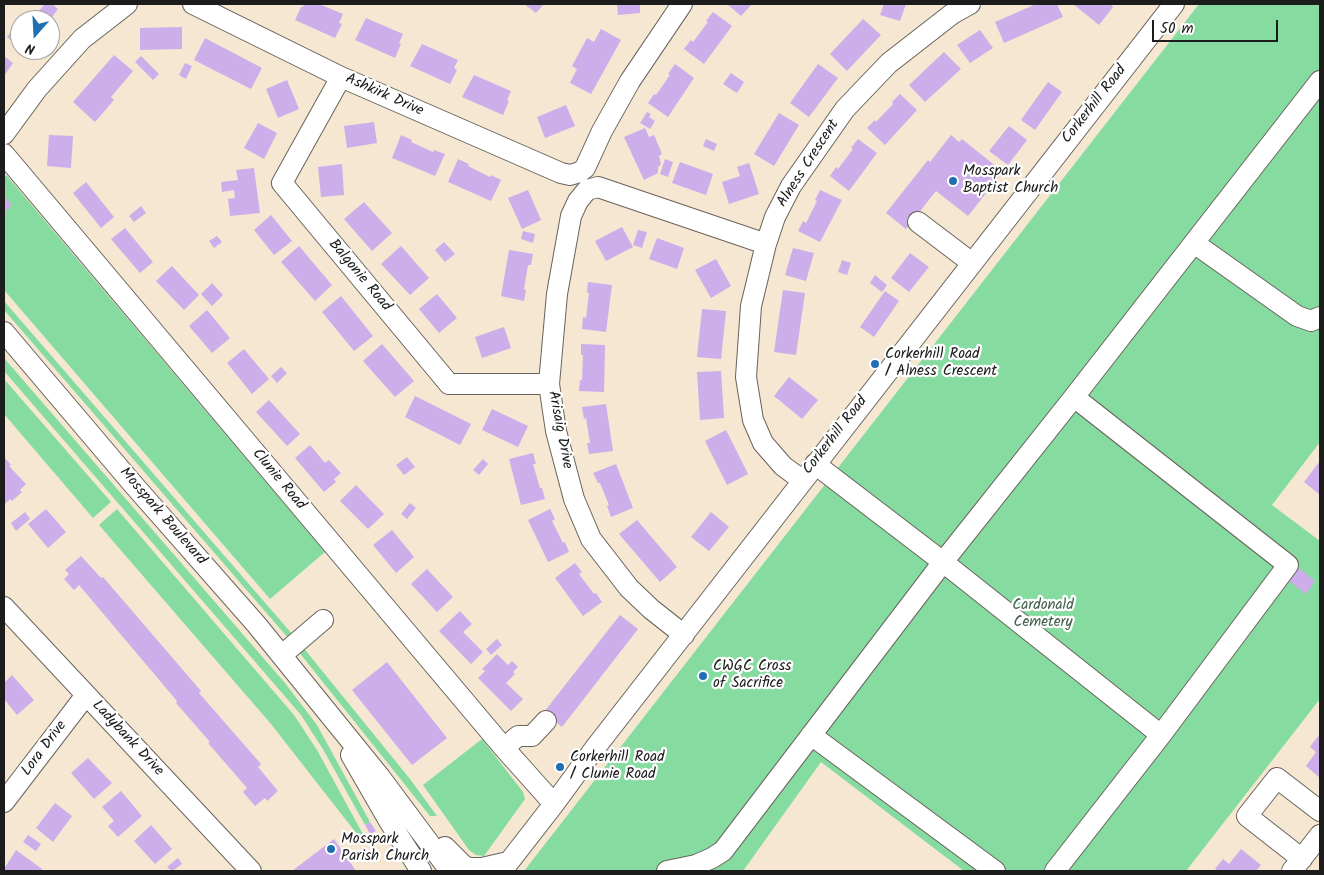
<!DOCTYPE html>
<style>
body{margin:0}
#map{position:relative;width:1324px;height:875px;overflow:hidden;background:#f5e7d2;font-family:Kalam,sans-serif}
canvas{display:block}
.frame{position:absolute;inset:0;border:5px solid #1c1c1c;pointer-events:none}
.north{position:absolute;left:10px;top:10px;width:50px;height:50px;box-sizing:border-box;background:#fff;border:1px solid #a4a4a4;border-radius:50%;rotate:199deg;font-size:14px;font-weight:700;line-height:20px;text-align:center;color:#1c1c1c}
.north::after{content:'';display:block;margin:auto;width:18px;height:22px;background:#1f6fb2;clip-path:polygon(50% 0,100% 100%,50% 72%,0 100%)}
.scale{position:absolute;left:1152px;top:20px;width:126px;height:22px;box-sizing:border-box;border:2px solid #1c1c1c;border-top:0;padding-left:6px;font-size:15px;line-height:18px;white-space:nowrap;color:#1c1c1c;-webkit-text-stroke:4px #fff;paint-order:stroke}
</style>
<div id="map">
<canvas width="1324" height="875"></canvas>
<div class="frame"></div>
<div class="north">N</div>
<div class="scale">50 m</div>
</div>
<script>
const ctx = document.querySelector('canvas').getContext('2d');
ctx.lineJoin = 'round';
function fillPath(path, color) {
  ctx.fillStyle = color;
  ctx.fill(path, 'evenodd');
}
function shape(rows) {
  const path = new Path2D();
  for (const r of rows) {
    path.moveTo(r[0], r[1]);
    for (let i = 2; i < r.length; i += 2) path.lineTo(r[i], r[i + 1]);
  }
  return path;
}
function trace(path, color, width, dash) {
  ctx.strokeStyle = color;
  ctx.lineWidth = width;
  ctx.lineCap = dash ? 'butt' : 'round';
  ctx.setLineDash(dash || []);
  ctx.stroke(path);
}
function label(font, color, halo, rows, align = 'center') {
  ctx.font = font + ' Kalam,sans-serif';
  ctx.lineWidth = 4.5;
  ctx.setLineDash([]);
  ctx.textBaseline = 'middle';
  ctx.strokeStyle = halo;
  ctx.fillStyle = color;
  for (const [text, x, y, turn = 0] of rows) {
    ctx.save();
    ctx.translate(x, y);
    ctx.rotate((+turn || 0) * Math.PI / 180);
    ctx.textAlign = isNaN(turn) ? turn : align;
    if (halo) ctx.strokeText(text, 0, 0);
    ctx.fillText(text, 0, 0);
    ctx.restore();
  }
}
fillPath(shape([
 [1199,4,1320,4,1320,442,1272,505,1320,541,1320,699,1186,871,964,871,821,762,743,871,524,871],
 [4,175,7,176,325,552,270,599,4,290],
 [4,301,293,635,289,639,4,310],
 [4,358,285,683,317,725,370,822,365,825,324,751,301,715,4,371],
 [4,379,111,502,93,518,4,414],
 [117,509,294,715,317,750,364,836,360,838,271,724,99,525],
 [302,646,410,779,437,816,430,816,298,651],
 [482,739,523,792,525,799,484,856,476,855,469,850,423,785]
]), '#86dca0');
fillPath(shape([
 [45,4,52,4,58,9,50,20,38,12],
 [304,4,319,4,343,14,339,23,342,24,335,38,295,20,301,7,303,7],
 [524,4,544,4,536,13],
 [617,4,640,4,640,13,618,15],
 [727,4,752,4,741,16],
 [884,4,906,4,900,21,880,15],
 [1036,4,1057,4,1063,17,1004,43,995,22],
 [1073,4,1110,4,1113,7,1099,25],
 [713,12,732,26,704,64,684,49,691,40,693,42,708,22,706,21],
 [366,18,403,34,399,43,401,44,395,58,355,40],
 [863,19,881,35,847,71,830,54],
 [20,21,20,48,7,37],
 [182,27,182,49,140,50,140,28],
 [601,29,621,40,591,94,570,83,577,69,572,66,587,38,594,42],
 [980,30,993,48,970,63,957,45],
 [205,38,262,68,251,89,194,60],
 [422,44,458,60,454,68,457,70,450,84,410,66],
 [944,52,961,69,925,102,909,85],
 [114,55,133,71,111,97,114,100,95,122,73,102],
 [4,56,13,63,4,76],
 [141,56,159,74,153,80,135,62],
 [185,63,192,66,186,79,179,75],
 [675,64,694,78,668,117,648,103,654,94,656,95,670,75,668,74],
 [818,64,838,78,809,117,790,103],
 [731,73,744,82,737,93,723,84],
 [474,75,511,91,507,100,509,101,503,115,462,97],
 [287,80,299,109,278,118,266,89],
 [1048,82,1062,92,1035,130,1021,120],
 [900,94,917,110,885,145,867,128,875,120,876,122,893,104,892,102],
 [566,105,575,126,545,138,537,117],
 [647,112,651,114,649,117,655,121,650,129,640,123],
 [779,113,799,125,774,166,754,154],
 [374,122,377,143,347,148,344,126],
 [258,123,277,133,264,159,244,148],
 [1009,126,1027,140,1008,165,989,151],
 [645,128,649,137,654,135,662,154,659,156,661,164,658,167,658,173,644,180,624,137],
 [49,135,73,136,71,168,47,166],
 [401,135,412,140,411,142,433,152,434,150,445,154,435,176,392,158],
 [951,135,959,142,962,139,1003,172,968,216,936,191,906,229,886,213,928,160,930,162],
 [706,139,717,144,714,151,703,146],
 [858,139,877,153,849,191,830,176,836,167,838,169,853,149,851,148],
 [458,159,469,164,468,166,490,177,491,175,501,180,491,201,448,182],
 [665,159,673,162,668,177,660,174],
 [680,162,713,174,706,195,672,183],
 [749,163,759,194,729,204,722,182,740,176,737,167],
 [342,164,344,195,321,197,318,167],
 [254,168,260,213,230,216,228,199,235,198,234,190,222,192,221,182,238,180,236,170],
 [86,182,114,217,101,228,73,193],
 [528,190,541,220,522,229,508,198],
 [820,190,842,200,820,242,798,231,803,221,806,223,817,201,815,200],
 [5,197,12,205,4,213,4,198],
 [364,202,392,233,372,251,344,219],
 [141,206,146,213,134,222,129,216],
 [271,215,292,241,274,255,254,230],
 [622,227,633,247,606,261,595,241],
 [125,228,153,262,140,273,111,239],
 [638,230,647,232,642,248,633,245],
 [523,231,535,234,533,243,521,239],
 [217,236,222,242,214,248,209,241],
 [657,238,684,248,677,269,649,259],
 [444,242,455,254,445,262,435,250],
 [299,246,332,285,315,301,281,262],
 [401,246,429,278,410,295,381,264],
 [793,248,814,253,806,281,785,275],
 [509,250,533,254,531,265,528,265,524,289,526,290,524,301,501,296],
 [910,253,929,267,909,292,891,278],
 [716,259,731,286,711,298,695,270],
 [842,260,851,263,847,275,838,272],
 [172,266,199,295,184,310,156,281],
 [875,275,887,285,882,292,870,283],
 [588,282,612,285,606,332,582,329,583,317,586,318,589,293,587,293],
 [212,283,223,295,212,306,201,294],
 [783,290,805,293,796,355,774,352],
 [885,291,899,301,874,337,860,327],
 [437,294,457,318,439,333,419,309],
 [341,296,373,336,354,351,322,312],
 [702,309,726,311,721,359,697,357],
 [207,310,230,338,212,353,189,326],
 [504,327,511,348,482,358,475,337],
 [382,344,414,381,395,397,363,361],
 [581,344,605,345,604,392,579,391,580,380,582,380,583,355,581,355],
 [244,349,269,379,252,394,227,363],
 [281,367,287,373,277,383,271,376],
 [721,371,724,418,700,420,697,372],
 [789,377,818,400,802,419,774,396],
 [415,396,471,424,460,445,405,417],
 [269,400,300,434,287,446,256,412],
 [606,404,613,451,589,454,587,443,590,443,586,418,584,419,582,407],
 [492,409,528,426,518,447,482,430],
 [726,430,748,474,727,485,705,441],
 [310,445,325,463,329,460,341,473,334,479,336,482,324,492,295,458],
 [533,453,536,464,533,464,540,488,542,488,545,499,521,505,509,459],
 [4,457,11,465,9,466,26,484,20,490,22,492,12,501,10,499,5,504,4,502],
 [407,457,415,467,404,475,396,465],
 [483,459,488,464,479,475,473,470],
 [1320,461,1320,495,1304,482],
 [616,464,633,508,611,517,607,506,609,505,600,483,598,483,593,473],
 [356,485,384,514,368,529,340,501],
 [410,503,416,508,407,519,401,514],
 [46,509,66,532,48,548,28,524],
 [550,509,555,519,552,521,563,543,565,542,569,552,548,562,528,520],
 [25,512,30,519,16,531,11,523],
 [711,512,729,527,709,551,691,537],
 [637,520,677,567,660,582,619,534],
 [392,530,414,557,396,573,373,545],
 [81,556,101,578,103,577,201,691,199,693,261,764,258,767,278,791,267,801,265,798,255,806,243,792,247,788,208,743,210,742,176,703,177,701,79,585,74,590,64,579,69,574,65,570],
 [575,563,582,572,579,574,594,594,596,593,602,602,583,616,555,578],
 [1299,568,1315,581,1306,594,1289,581],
 [427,569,453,597,437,612,411,584],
 [460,611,472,624,463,632,483,652,471,664,439,631],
 [620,615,638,629,562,727,544,712],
 [497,639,502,645,491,655,486,649],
 [497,654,508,665,512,661,518,667,513,672,515,674,506,683,523,699,511,711,478,678,485,671,482,669],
 [387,662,447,738,412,765,352,690],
 [12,675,34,700,17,715,4,699,4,683],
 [1318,736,1320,738,1320,778,1306,766,1316,752,1310,747],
 [88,758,112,783,94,799,71,773],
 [121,791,142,816,118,837,108,826,114,821,102,807],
 [55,803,72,816,53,842,36,828],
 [370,822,376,831,370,834,365,825],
 [151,825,172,849,155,864,134,841],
 [28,835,41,844,36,851,23,842],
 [334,839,356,871,292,871],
 [1241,849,1261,865,1256,871,1218,871,1215,869,1223,859,1229,864],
 [16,850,42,869,41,871,7,871,4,869],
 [178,858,182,864,172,871,167,867]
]), '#ceadeb');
const minor = shape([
 [193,4,341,77,561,173,570,175,580,172,585,168,602,131,630,81,682,4],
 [341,77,282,183,449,384,549,384],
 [4,134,37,89,82,39,127,4],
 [4,154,504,748,554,804],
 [587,190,578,201,571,216,557,294,549,384,556,431,574,499,591,539,629,588,651,609,684,635],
 [587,190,598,187,766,244],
 [918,222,972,263],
 [1194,243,1297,316,1311,321,1320,317],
 [4,332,132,483,256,624,380,777,450,871],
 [815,464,943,562,1161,735],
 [802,480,783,466,763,443,753,420,746,377,751,306,766,244,775,217,791,186,845,109,889,63,952,14,970,4],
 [4,607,251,871],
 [282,655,323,620],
 [811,735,995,871],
 [504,748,518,736,532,736,546,721],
 [351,755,389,821,421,871],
 [4,802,86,695],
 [445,847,464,866,470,868,482,868,508,862],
 [1302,859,1247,816,1277,778,1320,811],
 [502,871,554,804,595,748,1174,4],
 [667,871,696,865,712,858,723,851,943,562,1074,397,1320,81],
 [1055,871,1161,735,1288,565,1074,397],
 [1292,871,1320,835]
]);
trace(minor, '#68635c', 22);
trace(minor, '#fff', 20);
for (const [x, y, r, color] of [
 [953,181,5,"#1f6fb2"],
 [875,364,5,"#1f6fb2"],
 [703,676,5,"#1f6fb2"],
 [560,767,5,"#1f6fb2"],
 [331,849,5,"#1f6fb2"]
]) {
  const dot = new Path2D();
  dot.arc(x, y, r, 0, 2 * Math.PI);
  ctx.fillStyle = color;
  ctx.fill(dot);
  trace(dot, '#fff', 2);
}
label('15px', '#1c1c1c', '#fff', [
 ["Ashkirk Drive",384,96,24],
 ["Corkerhill Road",1095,105,-52],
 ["Alness Crescent",809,164,-57],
 ["Balgonie Road",359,276,50],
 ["Arisaig Drive",559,430,79],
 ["Corkerhill Road",836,436,-52],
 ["Clunie Road",278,480,50],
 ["Mosspark Boulevard",162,517,49],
 ["Ladybank Drive",127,739,47],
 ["Lora Drive",45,749,-53]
]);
label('15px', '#1c1c1c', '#fff', [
 ["Mosspark",963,172],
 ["Baptist Church",963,189],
 ["Corkerhill Road",885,355],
 ["/ Alness Crescent",885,372],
 ["CWGC Cross",713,667],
 ["of Sacrifice",713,684],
 ["Corkerhill Road",570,758],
 ["/ Clunie Road",570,775],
 ["Mosspark",341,840],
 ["Parish Church",341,857]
], 'left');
label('15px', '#415f4a', '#fff', [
 ["Cardonald",1043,606],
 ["Cemetery",1043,623]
]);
</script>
